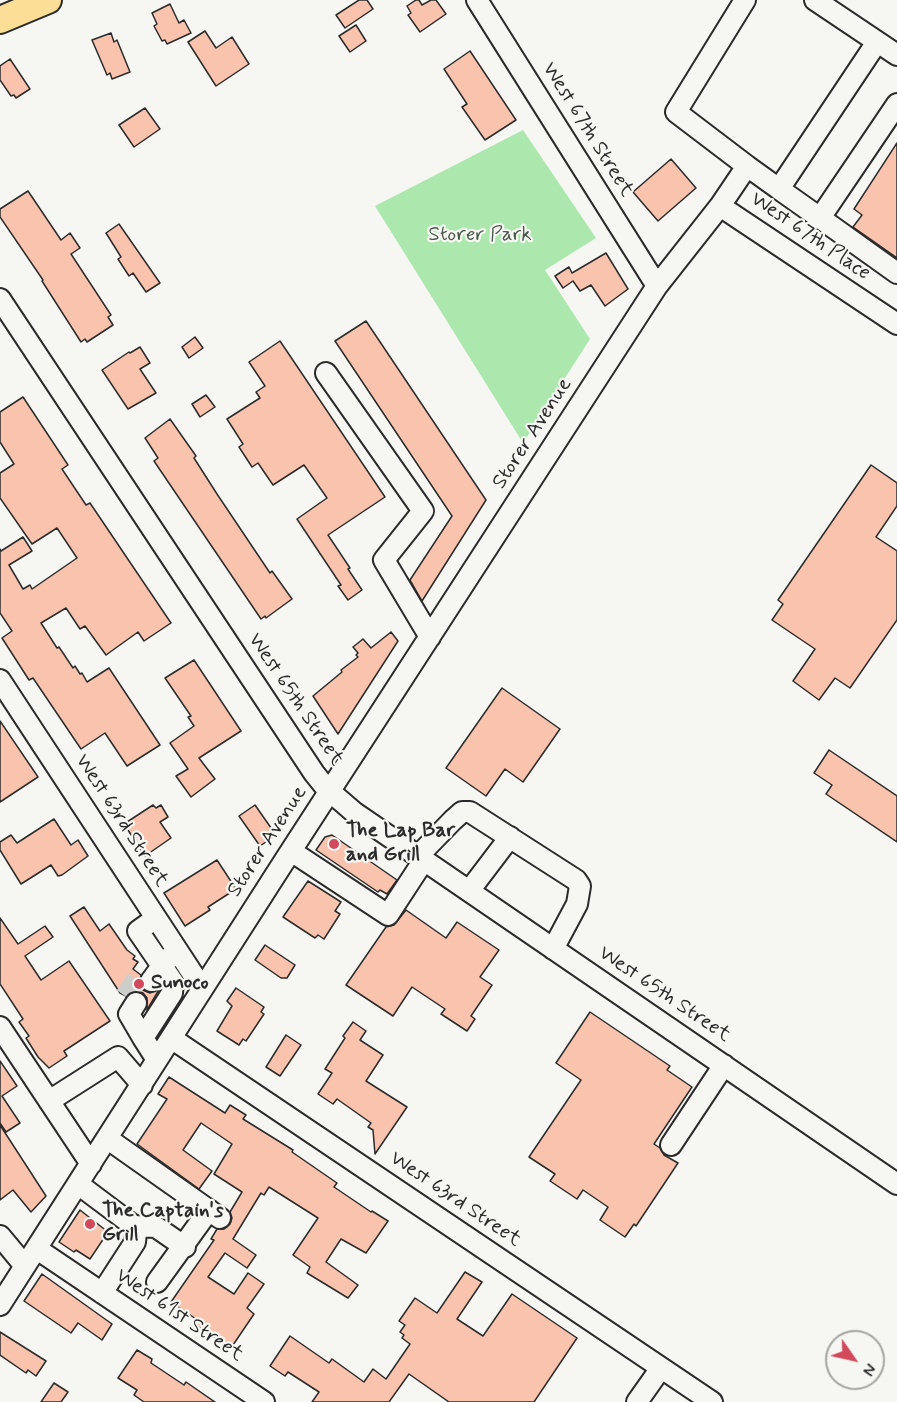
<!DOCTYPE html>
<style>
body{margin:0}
#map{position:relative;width:897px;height:1402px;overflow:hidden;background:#f6f6f2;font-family:Mynerve,sans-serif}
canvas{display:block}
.north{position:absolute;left:825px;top:1330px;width:60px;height:60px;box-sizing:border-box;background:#f6f6f2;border:2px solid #a5a5a2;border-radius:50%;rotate:124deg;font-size:16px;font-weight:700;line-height:24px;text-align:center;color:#2b2b2b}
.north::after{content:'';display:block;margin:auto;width:21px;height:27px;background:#d1495b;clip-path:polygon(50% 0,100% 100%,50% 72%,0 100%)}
</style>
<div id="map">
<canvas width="897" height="1402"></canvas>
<div class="north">N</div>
</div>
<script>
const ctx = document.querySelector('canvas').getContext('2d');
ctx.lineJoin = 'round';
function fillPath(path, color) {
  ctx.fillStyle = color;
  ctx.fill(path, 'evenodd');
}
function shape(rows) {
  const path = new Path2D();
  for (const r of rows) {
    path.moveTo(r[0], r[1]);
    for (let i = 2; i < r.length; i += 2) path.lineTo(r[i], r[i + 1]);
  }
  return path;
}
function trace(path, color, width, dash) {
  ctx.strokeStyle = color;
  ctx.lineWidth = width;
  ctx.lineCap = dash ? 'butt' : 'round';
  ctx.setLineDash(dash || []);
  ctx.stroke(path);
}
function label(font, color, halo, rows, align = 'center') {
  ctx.font = font + ' Mynerve,sans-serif';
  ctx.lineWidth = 4.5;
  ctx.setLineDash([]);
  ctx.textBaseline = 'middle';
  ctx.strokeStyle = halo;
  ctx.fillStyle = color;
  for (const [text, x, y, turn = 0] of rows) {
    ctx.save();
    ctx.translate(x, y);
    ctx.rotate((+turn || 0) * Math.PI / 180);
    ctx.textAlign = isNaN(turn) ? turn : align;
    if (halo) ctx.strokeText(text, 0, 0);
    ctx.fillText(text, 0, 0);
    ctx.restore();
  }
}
fillPath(shape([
 [523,130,596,238,545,270,590,339,523,443,375,206]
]), '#ace8ae');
const building = shape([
 [359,0,367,0,373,9,345,28,336,15,359,0],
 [416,0,419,0,422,5,431,0,436,0,446,14,420,32,408,15,411,13,407,6,416,0],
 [170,4,179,23,184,20,191,33,167,44,165,40,162,41,154,26,157,24,152,13,170,4],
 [356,25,366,41,350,52,339,36,356,25],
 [205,31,216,48,232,37,249,64,216,86,188,42,205,31],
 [111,33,114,42,117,40,130,72,112,79,110,73,107,75,92,40,111,33],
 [470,51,516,120,485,140,462,107,467,104,444,69,470,51],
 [10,59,30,89,16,98,14,95,11,96,0,80,0,66,10,59],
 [145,108,160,129,134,147,119,125,145,108],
 [897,143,897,258,853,227,862,215,854,209,897,143],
 [671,159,696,188,658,221,633,192,671,159],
 [28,191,61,240,70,233,80,248,71,254,111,315,108,317,113,325,87,342,85,339,81,342,42,281,43,280,0,217,0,209,28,191],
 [119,224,160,283,146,292,133,273,129,276,118,259,121,257,106,233,119,224],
 [606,253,628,289,605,306,591,285,580,291,573,281,563,288,555,276,569,267,572,273,606,253],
 [366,321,486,500,422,601,410,580,452,516,335,341,366,321],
 [195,337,203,348,189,358,182,347,195,337],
 [280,341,385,497,328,535,350,568,348,569,362,590,348,600,338,586,341,585,297,519,327,498,304,465,273,485,258,463,252,467,239,447,243,444,227,419,260,398,256,392,265,386,249,362,280,341],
 [140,347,150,363,140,369,156,393,128,409,102,370,129,352,130,353,140,347],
 [206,395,215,407,200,417,192,404,206,395],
 [23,397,68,465,62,469,86,505,90,503,171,623,144,641,138,632,106,655,85,626,80,629,66,608,41,623,57,648,59,647,73,668,75,666,80,674,82,673,87,682,109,668,160,745,127,766,105,733,81,749,33,678,29,680,2,638,12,631,0,613,0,549,1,551,23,537,32,551,9,565,23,589,30,585,32,589,77,558,57,528,32,544,0,498,0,473,14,464,0,442,0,412,23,397],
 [170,419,196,456,194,458,217,494,270,573,272,571,292,599,266,618,265,616,261,619,154,461,158,458,145,438,170,419],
 [871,465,897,483,897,506,876,537,897,551,897,620,850,688,835,678,819,700,793,681,815,649,772,620,783,604,778,600,871,465],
 [391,632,398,641,338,734,313,696,342,672,341,670,358,657,356,655,358,653,353,647,363,639,371,648,391,632],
 [194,660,241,731,199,758,215,779,191,797,176,776,188,769,170,743,194,726,188,717,191,716,165,678,194,660],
 [502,688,560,729,523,782,505,769,486,796,446,768,502,688],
 [0,721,38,777,0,802,0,721],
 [829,750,897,796,897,842,826,794,832,785,814,773,829,750],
 [153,805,156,808,161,805,168,817,160,822,171,838,145,856,124,824,153,805],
 [255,805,276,835,260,846,239,816,255,805],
 [54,819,71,845,78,840,88,856,62,875,58,876,51,865,21,884,0,850,0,842,11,835,17,843,54,819],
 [332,835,397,880,387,894,380,890,378,892,316,850,325,837,332,835],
 [217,860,236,889,208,907,210,910,185,926,164,893,217,860],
 [308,881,341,902,335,911,340,914,324,939,318,935,315,938,283,917,308,881],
 [84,907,100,931,109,924,127,950,135,956,133,959,138,962,133,969,141,975,140,985,143,990,150,993,160,988,147,1010,147,998,143,993,136,991,126,996,120,993,70,916,84,907],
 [406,910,446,938,457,922,499,950,480,977,492,985,471,1016,475,1019,467,1031,441,1014,445,1009,412,987,393,1016,346,985,386,927,394,925,406,910],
 [0,918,18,944,45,926,53,937,25,956,41,980,69,961,110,1021,64,1051,67,1056,49,1068,38,1057,26,1038,29,1036,19,1022,23,1019,0,984,0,918],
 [265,945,295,965,287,978,281,978,255,960,265,945],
 [236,988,264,1007,261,1012,264,1014,246,1041,243,1039,239,1045,217,1031,232,1006,227,1001,236,988],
 [590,1012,670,1066,667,1070,692,1087,654,1144,660,1148,664,1155,678,1163,636,1226,634,1224,625,1237,600,1220,608,1207,583,1190,577,1199,550,1181,555,1174,529,1157,581,1080,556,1063,590,1012],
 [353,1022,366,1031,360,1040,383,1055,366,1081,407,1107,375,1154,373,1130,368,1127,371,1123,337,1099,333,1104,318,1094,332,1073,325,1069,345,1038,343,1036,353,1022],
 [286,1035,301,1045,280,1076,266,1067,286,1035],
 [0,1061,17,1086,2,1096,20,1123,6,1132,0,1123,0,1061],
 [169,1077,225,1113,230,1105,246,1115,243,1119,293,1150,292,1152,337,1183,334,1187,371,1212,372,1211,388,1221,366,1253,341,1239,326,1262,358,1285,348,1298,307,1273,310,1267,293,1255,318,1218,269,1187,264,1195,261,1193,233,1239,256,1255,247,1268,225,1253,208,1277,234,1294,248,1273,264,1284,247,1308,254,1314,231,1348,195,1325,196,1319,171,1302,214,1240,211,1239,217,1229,224,1229,230,1224,232,1218,230,1212,242,1192,214,1174,232,1144,201,1123,183,1150,212,1171,199,1189,137,1144,167,1099,158,1094,169,1077],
 [0,1125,46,1196,31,1212,13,1190,0,1200,0,1125],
 [80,1210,108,1232,90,1259,76,1250,74,1252,59,1242,80,1210],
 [465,1272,482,1282,457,1319,483,1336,512,1294,577,1338,534,1402,449,1402,409,1374,389,1402,312,1402,319,1392,288,1372,285,1376,270,1366,290,1336,329,1363,332,1359,364,1382,373,1369,386,1379,410,1344,402,1338,404,1335,400,1332,405,1325,399,1321,415,1298,437,1313,465,1272],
 [42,1274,112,1324,102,1340,78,1323,71,1333,24,1301,42,1274],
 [0,1332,46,1361,36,1376,28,1370,26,1373,0,1355,0,1332],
 [137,1350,152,1359,151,1363,184,1385,186,1382,215,1402,144,1402,134,1395,137,1390,118,1378,137,1350],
 [54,1383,68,1392,61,1402,41,1402,54,1383]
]);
fillPath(building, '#fac3ad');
trace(building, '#2b2b2b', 1.5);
trace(shape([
 [125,996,140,974]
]), '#cdcdca', 20, [20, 10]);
const minor = shape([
 [477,0,657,286],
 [745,0,676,112,747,166],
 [815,0,897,55],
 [877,42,779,189,820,218,897,104],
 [720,206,747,166,779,189],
 [820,218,897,273],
 [0,299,314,773,326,788,355,813,897,1184],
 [326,373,423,511,384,560,430,637],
 [0,680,202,988],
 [291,851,388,915,424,860],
 [418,856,453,820,462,812,470,812,576,880,580,886,577,904,553,949],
 [469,891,510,837],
 [156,918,138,931,162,966,171,956],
 [151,981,162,966,173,982,172,993,143,1038,157,1060],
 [136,1003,129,1014,143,1038],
 [0,1027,91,1164],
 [171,1038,712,1402],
 [49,1101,118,1057,142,1085],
 [108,1139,220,1218],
 [671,1145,724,1065],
 [78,1184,134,1226,136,1233,135,1242,102,1293],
 [134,1226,156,1227,185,1247],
 [0,1236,25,1266],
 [37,1249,264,1402],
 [157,1282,209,1210],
 [0,1305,285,860,657,286,720,206,897,324],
 [637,1402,661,1368]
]);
const major = shape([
 [0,20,48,0]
]);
trace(minor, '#2b2b2b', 24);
trace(major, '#2b2b2b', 30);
trace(minor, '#f6f6f2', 20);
trace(major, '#fcde96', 26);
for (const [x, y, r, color] of [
 [334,844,6,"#d1495b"],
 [139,984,6,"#d1495b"],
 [90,1224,6,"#d1495b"]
]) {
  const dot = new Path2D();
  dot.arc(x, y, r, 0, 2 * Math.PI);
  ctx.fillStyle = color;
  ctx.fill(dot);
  trace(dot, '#f6f6f2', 2);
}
label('21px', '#2b2b2b', '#f6f6f2', [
 ["West 67th Street",587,130,58],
 ["West 67th Place",810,237,34],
 ["Storer Avenue",533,434,-57],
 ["West 65th Street",295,700,56],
 ["West 63rd Street",121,821,57],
 ["Storer Avenue",268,842,-57],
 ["West 65th Street",664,995,34],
 ["West 63rd Street",455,1200,34],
 ["West 61st Street",179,1316,34]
]);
label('21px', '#4b5a4c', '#f6f6f2', [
 ["Storer Park",480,236]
]);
label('bold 21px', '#2b2b2b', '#f6f6f2', [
 ["The Lap Bar",346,832],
 ["and Grill",346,856],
 ["Sunoco",151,984],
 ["The Captain's",102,1212],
 ["Grill",102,1236]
], 'left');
</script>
